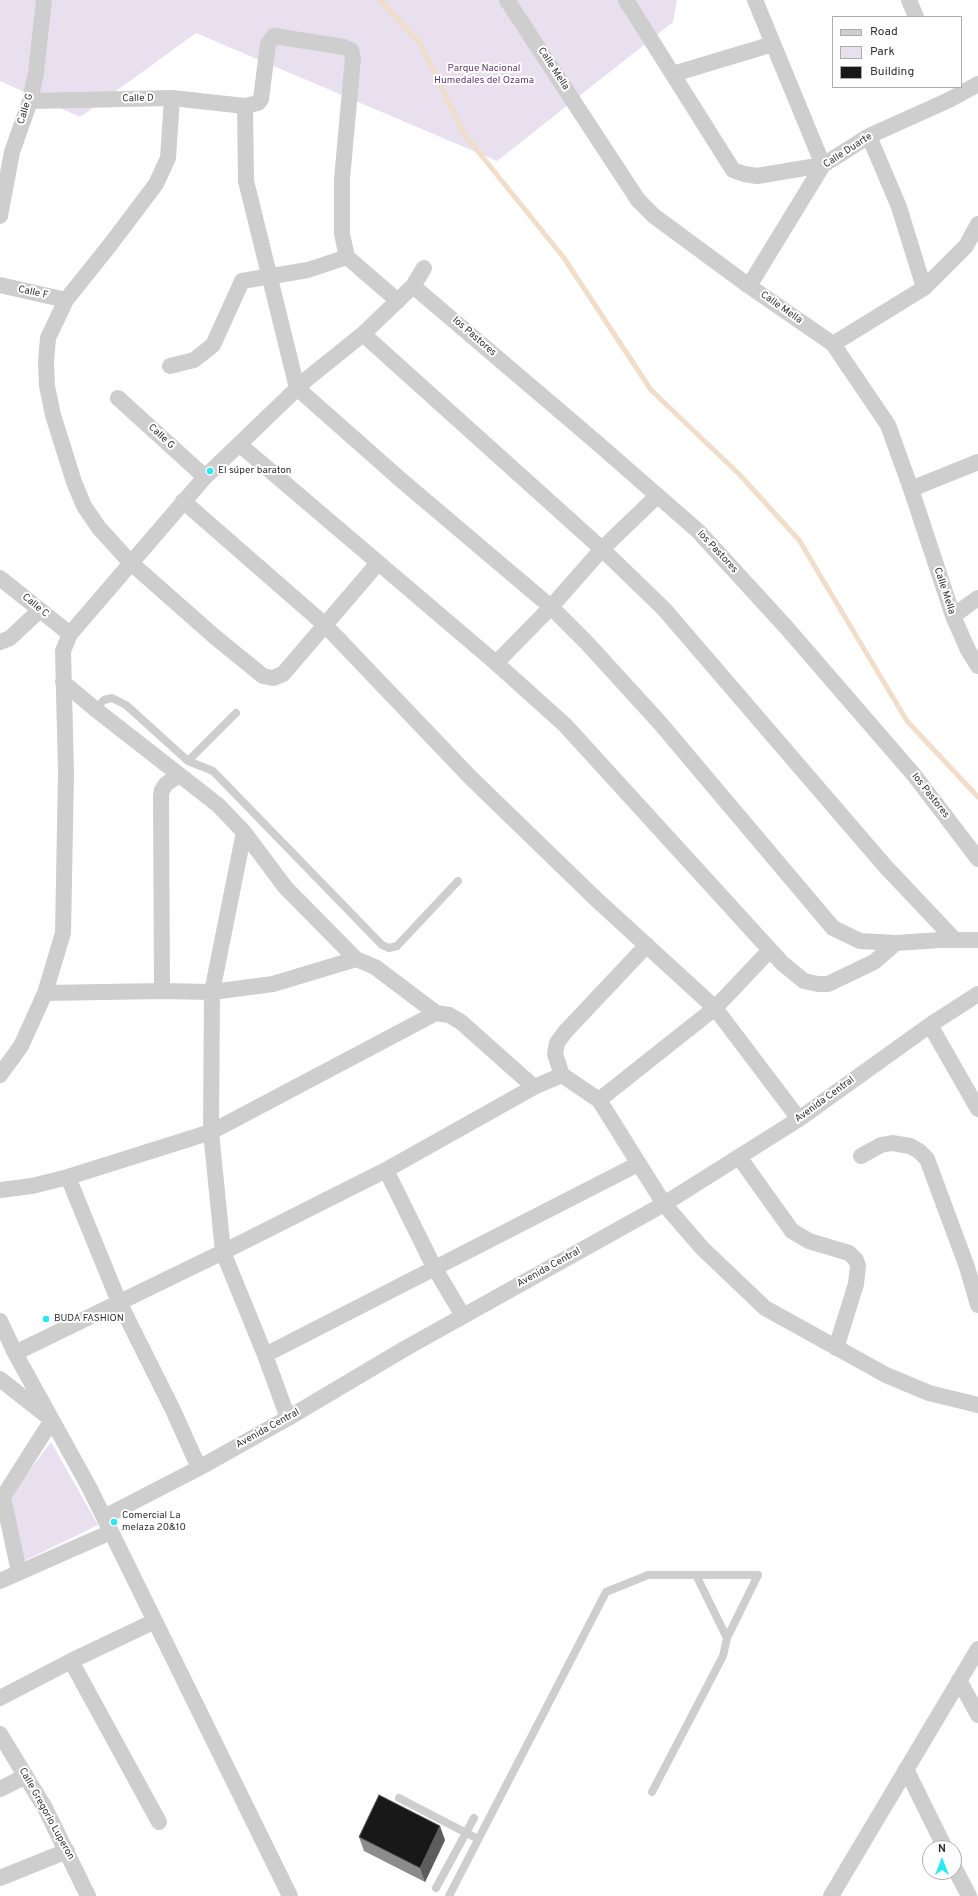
<!DOCTYPE html>
<meta charset="utf-8">
<style>
body{margin:0}
#map{position:relative;width:978px;height:1896px;overflow:hidden;background:#fff;font-family:Overpass,sans-serif}
canvas{display:block}
.legend{position:absolute;left:832px;top:16px;width:130px;height:72px;box-sizing:border-box;background:#fff;border:1px solid #adadad;margin:0;padding:5px 7px;list-style:none;font-size:12px;color:#313131}
.legend li{display:flex;align-items:center;gap:8px;height:20px}
.legend b{width:20px;border:1px solid #adadad}
.north{position:absolute;left:922px;top:1840px;width:40px;height:40px;box-sizing:border-box;background:#fff;border:1px solid #adadad;border-radius:50%;rotate:0deg;font-size:11px;font-weight:700;line-height:16px;text-align:center;color:#313131}
.north::after{content:'';display:block;margin:auto;width:14px;height:18px;background:#28e8f4;clip-path:polygon(50% 0,100% 100%,50% 72%,0 100%)}
</style>
<div id="map">
<canvas width="978" height="1896"></canvas>
<ul class="legend">
<li><b style="height:5px;background:#cecece"></b>Road</li>
<li><b style="height:11px;background:#e8dfef"></b>Park</li>
<li><b style="height:11px;background:#181818"></b>Building</li>
</ul>
<div class="north">N</div>
</div>
<script>
const ctx = document.querySelector('canvas').getContext('2d');
ctx.lineJoin = 'round';
function fillPath(path, color) {
  ctx.fillStyle = color;
  ctx.fill(path, 'evenodd');
}
function shape(rows) {
  const path = new Path2D();
  for (const r of rows) {
    path.moveTo(r[0], r[1]);
    for (let i = 2; i < r.length; i += 2) path.lineTo(r[i], r[i + 1]);
  }
  return path;
}
function trace(path, color, width, dash) {
  ctx.strokeStyle = color;
  ctx.lineWidth = width;
  ctx.lineCap = dash ? 'butt' : 'round';
  ctx.setLineDash(dash || []);
  ctx.stroke(path);
}
function label(font, color, halo, rows, align = 'center') {
  ctx.font = font + ' Overpass,sans-serif';
  ctx.lineWidth = 4;
  ctx.setLineDash([]);
  ctx.textBaseline = 'middle';
  ctx.strokeStyle = halo;
  ctx.fillStyle = color;
  for (const [text, x, y, turn = 0] of rows) {
    ctx.save();
    ctx.translate(x, y);
    ctx.rotate((+turn || 0) * Math.PI / 180);
    ctx.textAlign = isNaN(turn) ? turn : align;
    if (halo) ctx.strokeText(text, 0, 0);
    ctx.fillText(text, 0, 0);
    ctx.restore();
  }
}
fillPath(shape([
 [0,0,677,0,673,22,497,161,196,33,80,117,0,81],
 [51,1442,98,1525,24,1561,10,1496]
]), '#e8dfef');
trace(shape([
 [380,0,420,43,464,134,564,258,651,390,740,475,799,540,907,721,978,797]
]), '#f0deca', 5);
trace(shape([
 [95,709,104,700,112,698,126,705,188,761,213,771,382,945,389,948,397,946,458,881],
 [188,761,236,713],
 [696,1575,727,1638],
 [399,1798,478,1839],
 [436,1888,474,1818],
 [449,1896,606,1592,648,1575,758,1575,727,1638,723,1656,652,1792]
]), '#cecece', 8);
trace(shape([
 [507,0,638,200,654,216,749,286,833,344,888,425,911,489,953,616,968,650,978,666],
 [626,0,733,170,744,174,757,176,823,165,755,0],
 [909,0,916,17],
 [673,74,773,44],
 [172,98,168,158,156,184,110,245,66,300,48,338,46,362,47,386,53,415,74,482,84,506,99,528,130,562,215,637,263,676,273,678,283,674,378,563],
 [30,101,172,98,245,106,258,103,261,99,268,44,274,36,344,47,351,50,353,58,342,179,342,234,347,257,398,301],
 [245,106,246,181,297,388,401,480,551,607,587,643,660,723,833,928,860,941,896,943,940,940,978,940],
 [869,136,899,207,924,288],
 [0,216,12,152,30,101,36,73,44,0],
 [0,285,66,300],
 [413,286,595,441,698,531,786,627,914,775,978,859],
 [749,286,823,165,869,136,949,100,978,84],
 [363,334,602,549,664,609,885,866,954,939],
 [833,344,924,288,966,246,978,224],
 [170,366,194,360,213,345,242,281,308,270,347,257],
 [118,398,205,477],
 [240,445,496,663,565,725,782,963,804,981,818,984,828,984,874,962,896,943],
 [911,489,978,462],
 [183,501,324,624,471,778,597,900,715,1008,799,1119],
 [0,578,70,634],
 [953,616,978,598],
 [0,642,10,638,40,610],
 [496,663,551,607,602,549,657,496],
 [63,682,95,709,218,805,244,832,285,887,356,959,375,967,436,1013,449,1015,461,1022,534,1087,562,1075,599,1100,664,1204,702,1248,765,1308,886,1375,929,1393,978,1405],
 [244,832,212,992,211,1132,223,1252,265,1355,288,1418],
 [162,991,161,796,162,790,166,784,179,775],
 [45,993,162,991,212,992,273,984,356,959],
 [930,1025,978,1109],
 [0,1075,21,1046,45,993,63,933,66,773,63,651,70,634,205,477,307,379,363,334,413,286,424,268],
 [562,1075,555,1054,557,1043,565,1032,647,945],
 [599,1100,715,1008,770,950],
 [861,1156,881,1145,892,1143,910,1146,919,1151,927,1159,967,1267,978,1305],
 [739,1157,792,1231,809,1241,849,1253,856,1260,858,1266,856,1284,836,1348],
 [386,1170,434,1267,463,1316],
 [68,1177,119,1302,173,1410,199,1468],
 [0,1190,32,1186,68,1177,211,1132,436,1013],
 [0,1321,15,1353,89,1487,290,1896],
 [15,1353,223,1252,386,1170,534,1087],
 [265,1355,638,1164],
 [0,1379,52,1420,3,1497,19,1572],
 [104,1517,199,1468,288,1418,406,1348,664,1204,799,1119,930,1025,978,994],
 [0,1581,111,1532],
 [71,1661,159,1822],
 [959,1680,978,1715],
 [0,1698,71,1661,155,1621],
 [0,1734,45,1808,88,1896],
 [906,1769,945,1848],
 [0,1789,26,1776],
 [954,1867,969,1896],
 [0,1878,67,1851],
 [831,1896,978,1649]
]), '#cecece', 16);
fillPath(shape([
 [359,1837,445,1840,425,1882,364,1851]
]), '#8c8c8c');
fillPath(shape([
 [440,1826,445,1840,425,1882,420,1868]
]), '#5d5d5d');
const building = shape([
 [379,1795,440,1826,420,1868,359,1837,379,1795]
]);
fillPath(building, '#181818');
trace(building, '#5d5d5d', 1);
for (const [x, y, r, color] of [
 [210,471,4,"#28e8f4"],
 [46,1319,4,"#28e8f4"],
 [114,1522,4,"#28e8f4"]
]) {
  const dot = new Path2D();
  dot.arc(x, y, r, 0, 2 * Math.PI);
  ctx.fillStyle = color;
  ctx.fill(dot);
  trace(dot, '#fff', 1.5);
}
label('10px', '#5f3a72', '#fff', [
 ["Parque Nacional",484,69],
 ["Humedales del Ozama",484,81]
]);
label('10px', '#313131', '#fff', [
 ["Calle Mella",553,69,57],
 ["Calle D",138,99,-1],
 ["Calle G",26,109,-73],
 ["Calle Duarte",848,151,-33],
 ["Calle F",33,293,12],
 ["Calle Mella",781,308,35],
 ["los Pastores",474,337,41],
 ["Calle G",161,437,43],
 ["los Pastores",717,552,47],
 ["Calle Mella",944,591,72],
 ["Calle C",35,606,39],
 ["los Pastores",930,796,52],
 ["Avenida Central",825,1100,-36],
 ["Avenida Central",549,1268,-29],
 ["Avenida Central",268,1429,-29],
 ["Calle Gregorio Luperon",46,1814,61]
]);
label('10px', '#313131', '#fff', [
 ["El súper baraton",218,471],
 ["BUDA FASHION",54,1319],
 ["Comercial La",122,1516],
 ["melaza 20&10",122,1528]
], 'left');
</script>
